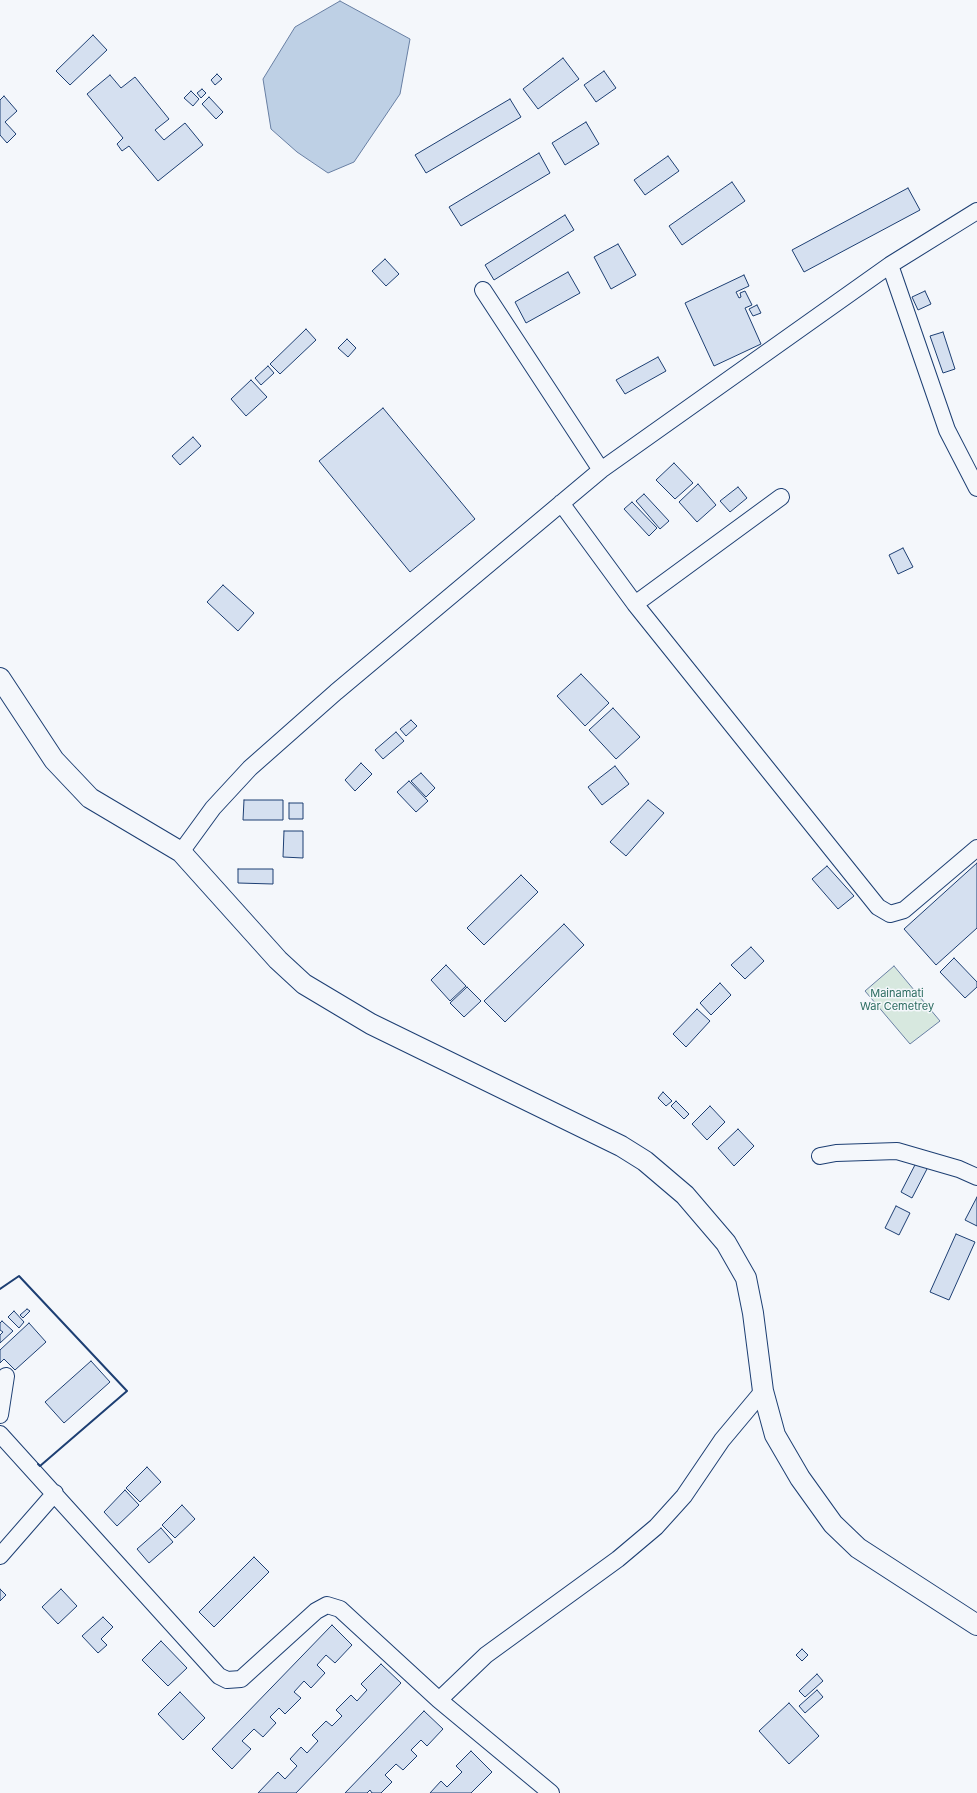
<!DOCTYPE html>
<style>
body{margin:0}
canvas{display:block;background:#f4f7fb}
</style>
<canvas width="977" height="1793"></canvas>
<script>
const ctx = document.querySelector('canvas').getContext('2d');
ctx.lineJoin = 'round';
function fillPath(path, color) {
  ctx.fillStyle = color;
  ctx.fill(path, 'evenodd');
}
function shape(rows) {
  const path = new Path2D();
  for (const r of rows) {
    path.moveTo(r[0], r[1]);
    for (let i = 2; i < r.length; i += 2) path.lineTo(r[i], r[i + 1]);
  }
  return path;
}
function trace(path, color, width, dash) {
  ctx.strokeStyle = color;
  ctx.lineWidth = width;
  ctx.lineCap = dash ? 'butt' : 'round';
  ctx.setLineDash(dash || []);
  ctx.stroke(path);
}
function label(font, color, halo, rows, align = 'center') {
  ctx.font = font + ' Inter,sans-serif';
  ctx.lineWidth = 3;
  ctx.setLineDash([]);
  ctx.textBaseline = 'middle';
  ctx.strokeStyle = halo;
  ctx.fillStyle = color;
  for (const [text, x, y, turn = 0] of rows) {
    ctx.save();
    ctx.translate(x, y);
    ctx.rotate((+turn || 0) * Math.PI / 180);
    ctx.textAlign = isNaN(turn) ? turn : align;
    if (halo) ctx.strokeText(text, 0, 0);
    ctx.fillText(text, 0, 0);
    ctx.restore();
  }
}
const green = shape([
 [894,966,940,1021,910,1044,865,991,894,966]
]);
fillPath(green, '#d7e8df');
trace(green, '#687fa3', 1);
const water = shape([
 [340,1,410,39,400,94,354,162,328,173,297,152,271,129,263,79,295,27,340,1]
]);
fillPath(water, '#bed0e5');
trace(water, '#687fa3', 1);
const building = shape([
 [93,35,107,50,70,85,56,71,93,35],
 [563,58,579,79,538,109,523,89,563,58],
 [604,71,616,88,596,102,584,85,604,71],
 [217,74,222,79,215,85,211,80,217,74],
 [110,75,121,88,135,77,169,119,155,130,164,140,185,123,203,145,158,181,129,146,122,151,117,144,123,138,87,94,110,75],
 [202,89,206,93,201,98,197,93,202,89],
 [191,91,199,99,193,106,184,98,191,91],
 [4,96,17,111,5,122,16,134,7,143,0,135,0,100,4,96],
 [209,97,223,112,216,119,202,104,209,97],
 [510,99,521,117,426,173,415,155,510,99],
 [586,122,599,144,565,165,552,143,586,122],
 [539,153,550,173,461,226,449,207,539,153],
 [668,156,679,171,645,195,634,180,668,156],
 [732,182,745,201,682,245,669,226,732,182],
 [908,188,920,210,804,272,792,250,908,188],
 [565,215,574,230,494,280,485,265,565,215],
 [618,244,636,275,611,289,594,257,618,244],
 [385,259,399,274,386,286,372,271,385,259],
 [568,272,580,293,526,323,515,302,568,272],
 [744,275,749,286,736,292,739,298,741,297,740,293,745,291,752,305,745,308,761,344,714,366,685,303,744,275],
 [925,291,931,304,918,310,912,297,925,291],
 [757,305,761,313,753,316,749,309,757,305],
 [306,329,316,340,280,374,270,364,306,329],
 [943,332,955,369,943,373,930,336,943,332],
 [347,339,356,348,348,357,338,348,347,339],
 [658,357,666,371,625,394,616,380,658,357],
 [268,366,274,373,261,385,255,378,268,366],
 [251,380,267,397,246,416,231,399,251,380],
 [383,408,475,519,410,572,319,461,383,408],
 [193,437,201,446,180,465,172,456,193,437],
 [674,463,693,483,675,499,656,480,674,463],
 [698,484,716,505,697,522,679,502,698,484],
 [738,487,747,498,730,512,720,501,738,487],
 [644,494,669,521,660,529,636,501,644,494],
 [632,502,657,528,649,536,624,509,632,502],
 [903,548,913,567,898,574,889,555,903,548],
 [223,585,254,613,238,631,207,602,223,585],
 [581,674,609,703,585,726,557,696,581,674],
 [613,708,640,737,616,759,589,730,613,708],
 [411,720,417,726,406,736,400,729,411,720],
 [396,732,404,741,383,759,375,750,396,732],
 [361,763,372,774,355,791,345,780,361,763],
 [615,766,629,784,602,805,588,787,615,766],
 [421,773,435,788,426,797,411,781,421,773],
 [409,781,428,801,416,812,397,792,409,781],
 [244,800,283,800,283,820,243,820,244,800],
 [648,800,664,813,626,856,610,842,648,800],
 [289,803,303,803,303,819,289,819,289,803],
 [284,831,303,831,303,858,283,857,284,831],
 [977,863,977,928,936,965,904,929,977,863],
 [827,866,854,896,838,909,812,879,827,866],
 [238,869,273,869,273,884,238,883,238,869],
 [521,875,538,892,484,945,467,928,521,875],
 [564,924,584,945,505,1022,484,1001,564,924],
 [751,947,764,961,745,979,731,965,751,947],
 [954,958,977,982,977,987,965,998,940,972,954,958],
 [446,965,466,986,450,1001,431,980,446,965],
 [720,983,731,995,711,1015,700,1003,720,983],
 [467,987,481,1001,464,1017,450,1003,467,987],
 [697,1009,710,1021,686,1047,673,1034,697,1009],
 [663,1092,672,1101,666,1106,658,1098,663,1092],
 [676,1101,689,1114,684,1119,671,1106,676,1101],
 [710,1106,725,1122,707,1140,692,1124,710,1106],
 [738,1129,754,1146,734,1166,718,1148,738,1129],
 [917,1161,928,1167,912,1198,901,1192,917,1161],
 [977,1197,977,1226,965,1220,977,1197],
 [896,1206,910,1213,899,1235,885,1228,896,1206],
 [956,1234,975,1242,949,1300,930,1292,956,1234],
 [27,1309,30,1311,23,1318,20,1315,27,1309],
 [14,1311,24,1322,19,1328,8,1317,14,1311],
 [2,1321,13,1331,0,1343,0,1335,3,1332,0,1330,0,1323,2,1321],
 [29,1323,46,1342,15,1370,4,1359,0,1363,0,1350,29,1323],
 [91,1361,110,1382,64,1423,45,1402,91,1361],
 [147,1467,161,1482,140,1502,126,1488,147,1467],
 [125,1490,139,1505,117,1526,104,1512,125,1490],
 [182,1505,195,1519,175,1538,162,1525,182,1505],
 [161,1528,173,1542,149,1563,137,1549,161,1528],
 [254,1557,269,1572,214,1627,199,1612,254,1557],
 [0,1589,6,1595,0,1601,0,1589],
 [61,1589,77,1606,58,1624,42,1607,61,1589],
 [103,1617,113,1627,101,1639,107,1645,98,1653,82,1636,103,1617],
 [332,1625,352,1645,335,1663,326,1655,317,1665,325,1673,311,1688,304,1681,294,1692,301,1698,285,1714,279,1708,270,1717,276,1723,263,1737,254,1729,242,1741,251,1749,232,1769,212,1749,332,1625],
 [161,1641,187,1668,168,1686,142,1660,161,1641],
 [802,1649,808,1655,802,1661,796,1655,802,1649],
 [381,1664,401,1683,296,1793,258,1793,278,1772,285,1779,297,1766,290,1759,301,1747,307,1753,318,1741,312,1735,326,1721,332,1726,342,1716,336,1710,351,1695,357,1701,367,1690,361,1684,381,1664],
 [817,1674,823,1681,805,1697,799,1691,817,1674],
 [817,1690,823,1697,805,1713,799,1706,817,1690],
 [180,1692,205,1718,183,1740,158,1714,180,1692],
 [789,1703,819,1736,789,1764,759,1731,789,1703],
 [424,1711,443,1729,427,1746,421,1740,411,1750,417,1756,403,1770,396,1764,385,1775,392,1782,381,1793,372,1793,370,1790,367,1793,345,1793,424,1711],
 [471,1751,492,1772,471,1793,430,1793,441,1781,447,1787,462,1772,456,1766,471,1751]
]);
fillPath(building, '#d5e0f0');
trace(building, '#1d3f73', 1);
const minor = shape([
 [890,265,947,430,977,488],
 [483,290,601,470],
 [561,503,635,604,878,907,890,914,904,910,977,848],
 [635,604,781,497],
 [181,852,213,808,250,768,336,692,601,470,890,265,977,211],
 [820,1156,836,1153,897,1151,959,1169,977,1177],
 [0,1415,6,1376],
 [0,1434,219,1676,227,1680,241,1679,316,1611,327,1605,340,1609,439,1700,551,1793],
 [0,1556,55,1493],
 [439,1700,486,1655,618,1559,656,1527,684,1496,722,1440,763,1391]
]);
const major = shape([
 [0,678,54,760,90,798,181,852,278,960,304,984,371,1024,621,1146,645,1161,685,1195,726,1243,746,1278,753,1313,763,1391,775,1435,800,1478,833,1524,858,1548,977,1625]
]);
trace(minor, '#1d3f73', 18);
trace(major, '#1d3f73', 22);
trace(minor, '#f4f7fb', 16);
trace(major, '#f4f7fb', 20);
trace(shape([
 [0,1289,19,1276,127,1391,40,1466,38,1464]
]), '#1d3f73', 2);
label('11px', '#2c6c60', '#f4f7fb', [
 ["Mainamati",897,994],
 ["War Cemetrey",897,1007]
]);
</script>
